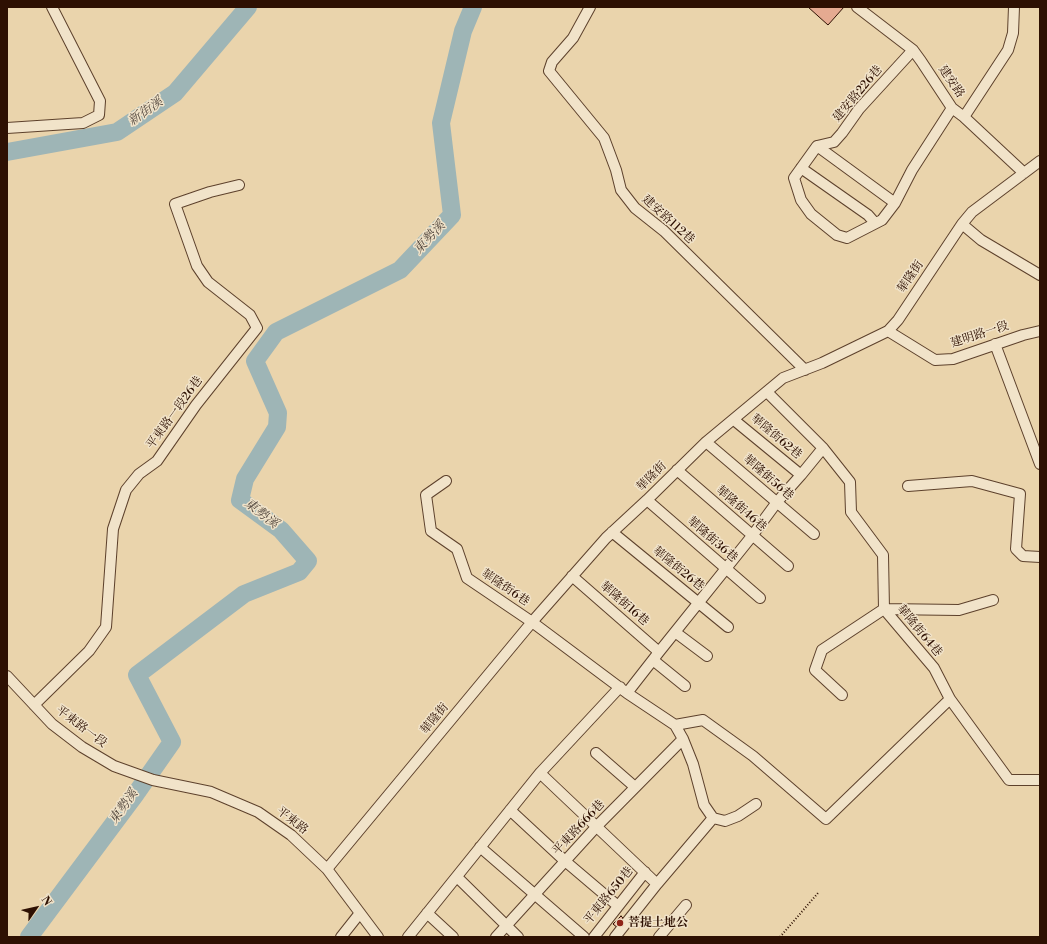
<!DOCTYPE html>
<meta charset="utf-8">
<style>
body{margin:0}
#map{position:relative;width:1047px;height:944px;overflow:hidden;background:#ead4ac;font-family:"Libre Bodoni",serif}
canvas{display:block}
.frame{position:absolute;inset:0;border:8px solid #2e1002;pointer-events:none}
.north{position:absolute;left:16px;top:888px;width:40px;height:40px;-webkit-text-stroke:3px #f1e3c9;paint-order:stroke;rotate:56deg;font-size:11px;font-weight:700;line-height:16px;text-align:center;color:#2e1002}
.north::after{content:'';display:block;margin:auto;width:14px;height:18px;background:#2e1002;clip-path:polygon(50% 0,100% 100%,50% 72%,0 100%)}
</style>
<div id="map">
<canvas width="1047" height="944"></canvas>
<div class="frame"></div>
<div class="north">N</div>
</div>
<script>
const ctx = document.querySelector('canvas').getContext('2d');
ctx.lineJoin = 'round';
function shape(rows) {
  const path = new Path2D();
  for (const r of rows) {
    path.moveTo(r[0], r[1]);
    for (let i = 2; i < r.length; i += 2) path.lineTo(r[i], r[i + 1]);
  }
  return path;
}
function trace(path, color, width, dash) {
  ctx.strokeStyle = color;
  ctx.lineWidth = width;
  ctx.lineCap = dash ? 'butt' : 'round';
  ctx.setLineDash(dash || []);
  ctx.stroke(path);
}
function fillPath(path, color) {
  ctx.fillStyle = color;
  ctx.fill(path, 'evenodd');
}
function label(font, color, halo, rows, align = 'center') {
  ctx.font = font + ' "Libre Bodoni","Noto Serif TC",serif';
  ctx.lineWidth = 3;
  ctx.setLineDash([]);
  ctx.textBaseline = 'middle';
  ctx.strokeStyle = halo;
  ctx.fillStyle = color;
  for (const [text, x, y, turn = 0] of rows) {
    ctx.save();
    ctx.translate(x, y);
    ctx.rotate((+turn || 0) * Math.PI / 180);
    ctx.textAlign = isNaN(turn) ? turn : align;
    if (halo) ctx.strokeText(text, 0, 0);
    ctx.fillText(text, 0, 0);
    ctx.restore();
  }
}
trace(shape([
 [7,152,117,132,175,93,248,7],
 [29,937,135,795,172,742,137,675,244,594,299,572,308,561,281,530,240,500,245,479,277,427,278,413,255,361,276,332,400,270,452,215,441,123,463,31,473,7]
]), '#9eb5b6', 18);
const building = shape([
 [808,7,844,7,828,25,808,7],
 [621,916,626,921,619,929,613,924,621,916]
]);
fillPath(building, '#e5aa91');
trace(building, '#2e1002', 1);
const minor = shape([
 [590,7,573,38,552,62,549,71,604,138,616,170,621,190,635,208,664,231,805,370],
 [857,7,913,50,921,61,952,108,964,117,1024,173],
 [913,50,859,109,842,133,834,142,817,146,794,178,801,200,811,214,837,235,847,238,882,220,895,203,912,170,952,108],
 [964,117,1008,50,1013,33,1014,7],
 [7,128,83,123,99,115,100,101,52,7],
 [817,146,895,203],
 [801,168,868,215,875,223],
 [962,224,981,240,1040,275],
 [888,331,935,360,953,359,1023,335,1040,331],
 [995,344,1040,464],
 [767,392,823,448,850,482,851,512,883,555,884,609,934,668,950,699,1009,780,1040,780],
 [734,420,801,475],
 [706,442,814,534],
 [677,470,788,566],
 [446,481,426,495,431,531,457,549,467,578,532,622,627,693,675,725,683,739,693,764,704,805,713,818,725,821,738,816,756,804],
 [908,486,972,481,1020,494,1016,549,1023,556,1040,557],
 [647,500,760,598],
 [612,532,728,627],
 [572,576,659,652],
 [675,632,707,656],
 [653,660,685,686],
 [7,676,52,724,82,747,114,766,153,780,211,792,258,812,291,835,327,869,378,937],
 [627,693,659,652,752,536,777,502,801,475,823,448],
 [842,695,815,670,822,650,884,609,959,610,993,600],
 [34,705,89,651,106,627,113,529,126,490,139,474,157,461,196,405,257,328,250,315,208,282,197,266,175,204,210,192,239,185],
 [675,725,703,720,753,756,826,819,950,699],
 [596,753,635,787],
 [540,773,657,884],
 [510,810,565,861,618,906],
 [480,847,584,937],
 [327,869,532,622,606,538,647,500,706,442,783,378,822,363,888,331,898,320,962,224,972,212,1040,161],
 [457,877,518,937],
 [427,913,453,937],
 [341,937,360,913],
 [408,937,540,773,620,687],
 [496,937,597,826,683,739],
 [594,937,645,872],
 [615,937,657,884,713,818],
 [659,937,686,905]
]);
trace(minor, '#5d412c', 12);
trace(shape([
 [780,937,818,893]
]), '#2e1002', 2, [1, 2]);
trace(minor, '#f1e3c9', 10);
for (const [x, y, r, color] of [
 [620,923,4,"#8f2418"]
]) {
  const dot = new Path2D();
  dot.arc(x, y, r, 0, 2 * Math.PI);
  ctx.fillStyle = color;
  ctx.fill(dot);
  trace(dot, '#f1e3c9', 1.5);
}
label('12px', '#2e1002', '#f1e3c9', [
 ["建安路",951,82,56],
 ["建安路226巷",858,94,-50],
 ["建安路112巷",668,220,42],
 ["華隆街",911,277,-56],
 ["建明路一段",980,335,-18],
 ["平東路一段26巷",175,413,-54],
 ["華隆街62巷",776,437,40],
 ["華隆街",652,477,-45],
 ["華隆街56巷",768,478,41],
 ["華隆街46巷",741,509,41],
 ["華隆街36巷",712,540,41],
 ["華隆街26巷",678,569,39],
 ["華隆街6巷",505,588,34],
 ["華隆街16巷",624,604,41],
 ["華隆街64巷",919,631,50],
 ["華隆街",435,719,-50],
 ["平東路一段",81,727,37],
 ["平東路",292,821,38],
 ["平東路666巷",579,828,-47],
 ["平東路650巷",609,896,-51]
]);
label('bold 12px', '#2e1002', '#f1e3c9', [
 ["菩提土地公",628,923]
], 'left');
label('italic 13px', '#554a41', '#f1e3c9', [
 ["新街溪",146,112,-35],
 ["東勢溪",430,238,-47],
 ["東勢溪",261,514,38],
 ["東勢溪",124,807,-54]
]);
</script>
